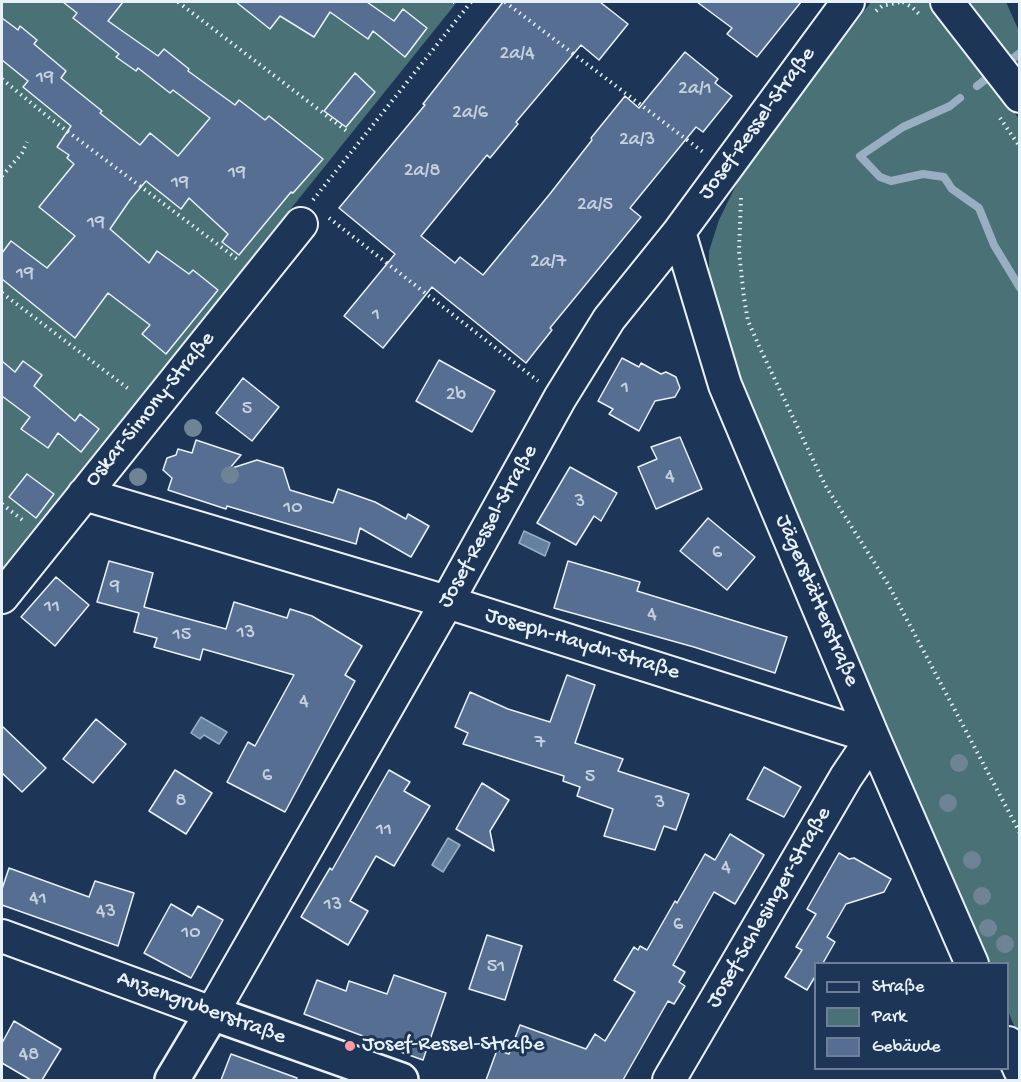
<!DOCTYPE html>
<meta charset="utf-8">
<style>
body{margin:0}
#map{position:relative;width:1021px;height:1082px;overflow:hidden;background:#1d3557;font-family:"Gochi Hand",sans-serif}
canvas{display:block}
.frame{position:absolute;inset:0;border:3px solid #e8f1f8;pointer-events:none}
.legend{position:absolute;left:814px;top:962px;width:195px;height:108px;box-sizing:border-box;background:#1d3557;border:2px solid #6e8097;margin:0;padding:8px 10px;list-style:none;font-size:18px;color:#e8f1f8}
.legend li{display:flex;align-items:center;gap:12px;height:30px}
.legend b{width:30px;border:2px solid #6e8097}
</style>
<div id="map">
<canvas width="1021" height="1082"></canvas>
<div class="frame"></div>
<ul class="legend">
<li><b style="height:8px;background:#1d3557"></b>Straße</li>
<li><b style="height:16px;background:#4a7276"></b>Park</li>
<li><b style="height:16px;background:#566e91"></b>Gebäude</li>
</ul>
</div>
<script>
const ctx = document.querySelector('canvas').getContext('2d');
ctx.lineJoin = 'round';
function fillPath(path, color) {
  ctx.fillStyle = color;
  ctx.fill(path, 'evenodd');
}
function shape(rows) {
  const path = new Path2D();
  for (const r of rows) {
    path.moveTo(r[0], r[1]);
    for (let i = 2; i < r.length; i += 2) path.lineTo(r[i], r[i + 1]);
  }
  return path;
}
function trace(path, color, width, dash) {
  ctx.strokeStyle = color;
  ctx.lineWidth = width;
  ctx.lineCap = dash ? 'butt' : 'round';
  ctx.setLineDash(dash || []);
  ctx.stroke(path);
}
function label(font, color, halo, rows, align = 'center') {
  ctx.font = font + ' "Gochi Hand",sans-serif';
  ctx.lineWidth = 6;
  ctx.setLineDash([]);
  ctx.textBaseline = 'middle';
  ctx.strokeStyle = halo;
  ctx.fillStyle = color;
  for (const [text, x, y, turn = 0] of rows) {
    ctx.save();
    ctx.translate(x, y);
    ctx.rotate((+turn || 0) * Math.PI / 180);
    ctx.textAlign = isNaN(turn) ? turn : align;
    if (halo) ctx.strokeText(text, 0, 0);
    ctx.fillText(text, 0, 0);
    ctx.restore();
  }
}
fillPath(shape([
 [2,2,457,2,2,568],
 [871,2,931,2,1019,119,1019,1038,1008,1011,1008,964,987,963,870,686,760,447,709,284,709,251,719,220,738,181,769,136],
 [959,2,1006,2,1019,31,1019,85]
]), '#4a7276');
const water = shape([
 [524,531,550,543,545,556,519,543,524,531],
 [201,717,227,732,219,744,204,735,200,739,191,733,201,717],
 [448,838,460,845,443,872,432,865,448,838]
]);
fillPath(water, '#6481a0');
trace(water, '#99aec3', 1.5);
trace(shape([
 [977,86,1020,53],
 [960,98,950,106,903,127,860,156,880,177,891,181,923,174,944,177,952,189,979,208,994,245,1020,288]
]), '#99aec3', 8);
const building = shape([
 [63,2,123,2,108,21,158,56,164,49,189,69,188,71,235,105,239,100,265,120,269,116,323,159,293,193,291,192,239,255,222,242,228,234,189,198,181,209,146,181,130,200,110,229,149,263,157,251,189,274,193,270,218,290,166,354,142,334,150,325,108,293,75,338,2,279,2,253,11,241,47,268,75,236,39,207,74,164,67,158,69,155,57,147,71,126,23,87,28,81,2,60,2,18,18,30,20,26,37,40,34,44,66,71,61,78,102,111,100,113,140,145,150,133,178,156,210,118,173,90,170,93,138,68,136,71,116,57,119,54,73,18,77,13,63,2],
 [236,2,367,2,394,21,403,9,427,28,405,57,373,31,368,39,330,12,314,37,280,16,270,29,236,2],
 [503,2,600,2,628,24,599,60,581,45,516,122,518,124,490,158,487,155,421,236,455,263,460,257,483,275,549,195,592,140,591,138,625,96,639,108,685,52,718,79,715,83,732,96,703,132,696,127,630,208,641,217,550,328,552,330,526,363,432,287,383,348,344,316,395,254,339,208,425,105,423,104,503,2],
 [697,2,801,2,757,57,727,34,732,28,697,2],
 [355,73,375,92,346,127,324,111,355,73],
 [622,358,639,367,641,363,661,374,666,372,676,377,680,388,675,397,655,401,639,431,609,414,613,409,598,401,622,358],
 [439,360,495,391,472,432,416,401,439,360],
 [2,361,15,372,23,361,42,375,34,386,75,421,80,414,99,429,81,452,58,433,48,448,21,429,30,417,2,396,2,361],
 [243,378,279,407,252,441,216,413,243,378],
 [680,437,702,489,656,509,638,467,657,459,651,447,680,437],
 [196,440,241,455,229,469,257,460,283,468,290,490,333,503,338,489,375,502,406,519,408,514,429,526,411,557,360,528,356,544,227,506,226,509,168,490,172,478,163,470,167,458,176,455,178,449,192,453,196,440],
 [570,467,617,493,601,521,594,516,576,545,537,523,570,467],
 [27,474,54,494,36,518,9,497,27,474],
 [708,518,755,557,727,590,680,551,708,518],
 [109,561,153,573,144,607,226,629,234,602,287,618,290,609,312,616,362,646,345,675,355,681,285,812,227,782,248,742,255,746,294,675,203,649,200,660,154,647,157,638,134,632,139,613,97,602,109,561],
 [568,561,640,582,637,591,787,637,775,673,694,647,554,608,568,561],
 [56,577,89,605,55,646,21,617,56,577],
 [567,675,595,685,575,743,623,759,618,771,689,794,676,830,664,826,655,850,604,836,613,809,577,796,580,787,563,781,564,776,463,744,468,733,455,727,470,692,508,709,550,722,567,675],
 [96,719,126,744,93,783,63,759,96,719],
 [2,726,46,768,22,792,2,773,2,726],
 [764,767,801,787,784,817,747,799,764,767],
 [175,770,212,793,186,834,149,811,175,770],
 [389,770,410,782,404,791,430,806,394,866,376,856,350,901,368,911,348,945,301,917,330,868,332,870,389,770],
 [482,783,509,800,490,831,494,851,456,829,482,783],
 [730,834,764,855,735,904,714,892,673,965,685,972,679,982,685,986,674,1004,668,1001,623,1080,486,1080,497,1050,509,1054,520,1025,586,1049,595,1034,605,1041,635,992,614,980,634,947,638,950,640,946,647,950,675,901,677,903,705,854,715,860,730,834],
 [839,853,849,859,854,858,891,879,884,892,846,904,827,937,835,942,823,963,816,963,816,975,807,990,785,977,802,950,796,947,816,914,807,909,839,853],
 [9,868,89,897,95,881,134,893,118,946,2,905,2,889,9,868],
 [171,904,192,916,198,906,223,920,191,978,144,953,171,904],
 [487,935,522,946,505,1000,469,989,487,935],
 [394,975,446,993,423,1060,370,1041,371,1039,304,1014,317,980,346,991,349,981,387,994,394,975],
 [14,1021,61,1049,42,1080,31,1080,2,1063,2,1043,14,1021],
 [231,1054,297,1078,296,1080,221,1080,231,1054]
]);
fillPath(building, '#566e91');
trace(building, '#e8f1f8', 1.5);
const street = shape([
 [947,2,1020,96],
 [679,232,725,385,873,737,972,964],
 [84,494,447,602,873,737,846,777,669,1080],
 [2,597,301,224],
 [2,936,212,1013,447,602,560,398,609,319,679,232,848,2],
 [1008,1043,1020,1070]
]);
const secondary = shape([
 [172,1080,212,1013,401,1080]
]);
trace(street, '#e8f1f8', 36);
trace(secondary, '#e8f1f8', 38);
trace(shape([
 [178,2,348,132],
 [453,2,454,2],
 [505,2,703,152],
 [903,2,912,7,921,16],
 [876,11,882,6,901,2],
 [2,79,47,116,237,259],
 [1000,118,1020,147],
 [2,176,22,153,27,142],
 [741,198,739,251,744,298,748,321,759,346,825,485,888,584,1020,833],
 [313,200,471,2],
 [329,218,538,381],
 [2,293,130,390],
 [2,504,25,522]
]), '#e8f1f8', 4, [1.5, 4.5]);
trace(street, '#1d3557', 32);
trace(secondary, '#1d3557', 33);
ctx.fillStyle = '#6e8496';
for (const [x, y] of [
 [193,428],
 [230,475],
 [138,477],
 [959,763],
 [948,803],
 [972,860],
 [982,896],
 [988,928],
 [1005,944]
]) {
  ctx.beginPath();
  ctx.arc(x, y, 9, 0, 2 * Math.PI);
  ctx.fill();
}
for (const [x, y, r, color] of [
 [350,1046,6,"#ff9aa2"]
]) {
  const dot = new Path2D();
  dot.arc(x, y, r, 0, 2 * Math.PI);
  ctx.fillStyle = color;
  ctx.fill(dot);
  trace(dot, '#1d3557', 2);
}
label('20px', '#c4d0de', null, [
 ["2a/4",517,55],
 ["19",45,79],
 ["2a/1",695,90],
 ["2a/6",470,114],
 ["2a/3",637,141],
 ["2a/8",422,172],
 ["19",237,174],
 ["19",180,184],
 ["2a/5",595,206],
 ["19",96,224],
 ["2a/7",548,263],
 ["19",25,275],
 ["1",376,316],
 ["1",625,389],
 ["2b",456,396],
 ["5",247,410],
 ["4",670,478],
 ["3",580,503],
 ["10",293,509],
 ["6",717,554],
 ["9",115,588],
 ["11",52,608],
 ["4",652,616],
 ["13",246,634],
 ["15",182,636],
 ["4",304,703],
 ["7",540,744],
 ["6",267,777],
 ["5",590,778],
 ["8",181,802],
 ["3",660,804],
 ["11",384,831],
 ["4",726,869],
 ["41",38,900],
 ["13",333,906],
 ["43",106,913],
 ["6",678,926],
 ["10",191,934],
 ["51",496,968],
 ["48",29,1056]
]);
label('22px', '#e8f1f8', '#1d3557', [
 ["Josef-Ressel-Straße",758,124,-54],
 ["Oskar-Simony-Straße",151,410,-51],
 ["Josef-Ressel-Straße",489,527,-61],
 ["Jägerstätterstraße",816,601,67],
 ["Joseph-Haydn-Straße",582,645,17],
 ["Josef-Schlesinger-Straße",770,908,-60],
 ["Anzengruberstraße",201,1009,20]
]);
label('22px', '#e8f1f8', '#1d3557', [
 ["Josef-Ressel-Straße",362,1046]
], 'left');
</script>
